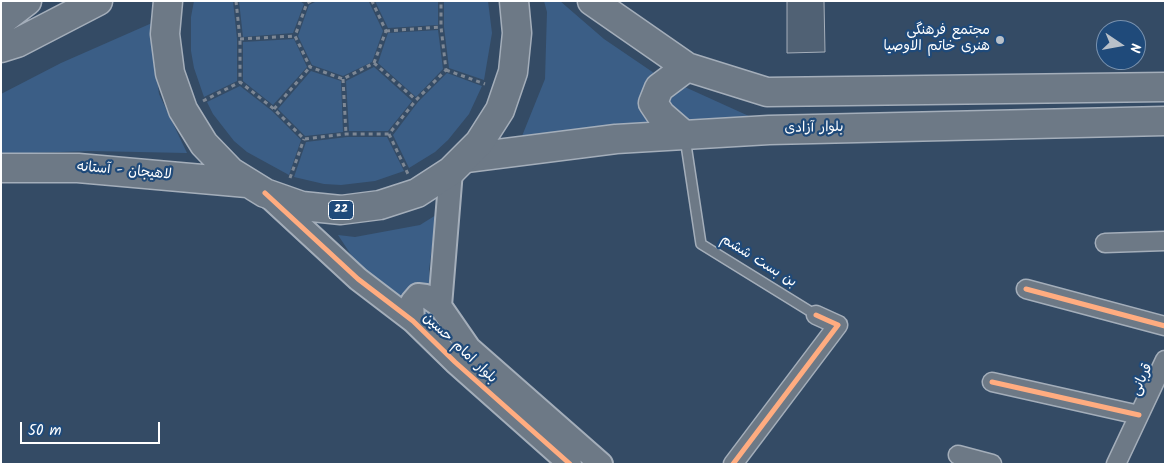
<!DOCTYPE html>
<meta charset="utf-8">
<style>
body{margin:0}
#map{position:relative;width:1166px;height:465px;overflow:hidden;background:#344b65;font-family:Kalam,sans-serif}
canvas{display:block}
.frame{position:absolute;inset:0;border:2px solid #fff;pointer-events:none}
.north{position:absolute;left:1096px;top:20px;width:50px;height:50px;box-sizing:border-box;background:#1f4a7a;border:1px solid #7992af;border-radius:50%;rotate:102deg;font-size:14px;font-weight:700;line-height:20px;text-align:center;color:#fff}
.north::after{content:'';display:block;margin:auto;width:18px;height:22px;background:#b8c0c9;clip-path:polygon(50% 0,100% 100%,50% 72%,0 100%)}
.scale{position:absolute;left:20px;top:422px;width:140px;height:22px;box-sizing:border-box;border:2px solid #fff;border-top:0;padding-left:6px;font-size:15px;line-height:18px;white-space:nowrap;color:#fff;-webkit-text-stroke:4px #1f4a7a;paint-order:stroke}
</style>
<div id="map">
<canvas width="1166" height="465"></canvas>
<div class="frame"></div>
<div class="north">N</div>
<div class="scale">50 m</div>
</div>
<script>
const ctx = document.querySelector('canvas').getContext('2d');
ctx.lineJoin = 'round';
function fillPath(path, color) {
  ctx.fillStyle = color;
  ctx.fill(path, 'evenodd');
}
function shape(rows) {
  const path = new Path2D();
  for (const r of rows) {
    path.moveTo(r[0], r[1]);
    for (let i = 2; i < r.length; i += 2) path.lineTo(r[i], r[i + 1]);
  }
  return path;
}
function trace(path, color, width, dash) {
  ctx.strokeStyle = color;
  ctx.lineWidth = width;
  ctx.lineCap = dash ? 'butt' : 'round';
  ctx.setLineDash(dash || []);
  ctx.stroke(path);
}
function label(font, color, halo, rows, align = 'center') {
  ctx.font = font + ' Kalam,"Playpen Sans Arabic",sans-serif';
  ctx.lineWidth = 4.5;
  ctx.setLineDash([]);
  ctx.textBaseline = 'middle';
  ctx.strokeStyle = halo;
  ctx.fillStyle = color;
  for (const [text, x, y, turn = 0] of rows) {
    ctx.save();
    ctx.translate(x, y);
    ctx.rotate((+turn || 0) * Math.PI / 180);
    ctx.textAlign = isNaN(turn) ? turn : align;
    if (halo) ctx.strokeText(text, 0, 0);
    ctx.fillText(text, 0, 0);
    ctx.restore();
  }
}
fillPath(shape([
 [194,1,233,1,237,39,237,81,204,97,194,68,191,51,191,17],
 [239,1,300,1,304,4,293,33,243,37],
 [317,1,369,2,383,31,372,62,343,76,312,65,298,36,309,5],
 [375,1,438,1,438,25,388,28],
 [444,1,488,1,492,33,484,80,449,68,444,27],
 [544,1,560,1,604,39,654,73,751,117,613,125,520,141,545,79,547,12],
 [152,23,151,30,159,94,187,153,90,151,1,154,1,94,61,63],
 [438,30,443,69,416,97,378,63,388,33],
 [294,39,307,67,273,105,243,81,243,42],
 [374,67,412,101,388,131,349,131,346,81],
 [311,71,341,81,343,132,305,136,278,109],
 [447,73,482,86,469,114,448,140,435,152,409,168,393,135,418,102],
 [240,86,272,111,301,140,289,175,247,152,234,141,213,114,207,102],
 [347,137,387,137,404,171,375,181,341,185,324,184,294,177,306,142],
 [436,215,429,270,434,307,461,349,454,348,363,273,338,235,355,237,420,225]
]), '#3b5e86');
const building = shape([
 [787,1,824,1,825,52,787,53,787,1]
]);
fillPath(building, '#506174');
trace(building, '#a4aeba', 1);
const service = shape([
 [685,138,701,244,816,315]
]);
const minor = shape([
 [1105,243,1165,241],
 [1026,289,1165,326],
 [992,382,1139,415],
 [958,455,992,464],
 [733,464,838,325,816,315],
 [1116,464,1165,360]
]);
const tertiary = shape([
 [451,171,440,306,469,348,601,464],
 [267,195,358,279,413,321,455,362,570,464],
 [413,321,412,302,418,295,426,296,440,306]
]);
const primary = shape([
 [592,1,687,67,767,92,1165,87],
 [684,135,661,115,653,103,659,88,687,67],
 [466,158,616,139,769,130,1165,121]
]);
const trunk = shape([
 [168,1,165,34,170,73,183,110,204,144,231,172,265,193,302,206,341,210,380,205,417,193,451,171,479,143,500,110,513,72,517,33,514,1],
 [1,21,27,1],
 [1,48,17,43,98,1],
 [1,168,78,168,247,183]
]);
trace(service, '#a4aeba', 12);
trace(minor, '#a4aeba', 21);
trace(tertiary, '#a4aeba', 26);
trace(primary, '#a4aeba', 31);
trace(trunk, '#a4aeba', 31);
trace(shape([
 [236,1,240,39,240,82,274,109,304,139,346,134,389,134,416,100,446,70,441,27,441,1],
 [311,1,307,3,295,36,310,67,343,79,374,63,386,31,372,1],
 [386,31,441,27],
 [240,39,295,36],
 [374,63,416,100],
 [446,70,485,84],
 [343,79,346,134],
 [203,101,240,82],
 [274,109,310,67],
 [389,134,408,174],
 [290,178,304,139]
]), '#7e8895', 3, [4, 4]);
trace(service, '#6d7986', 9);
trace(minor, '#6d7986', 18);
trace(tertiary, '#6d7986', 22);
trace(primary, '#6d7986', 28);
trace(trunk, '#6d7986', 28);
trace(shape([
 [265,193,358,279,413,321,455,362,570,464],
 [1026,289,1165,326],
 [992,382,1139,415],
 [733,464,838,325,816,315]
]), '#ffac80', 5);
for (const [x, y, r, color] of [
 [1000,40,5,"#b8c0c9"]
]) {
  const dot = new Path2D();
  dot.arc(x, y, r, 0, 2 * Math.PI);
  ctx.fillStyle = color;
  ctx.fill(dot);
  trace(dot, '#1f4a7a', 2);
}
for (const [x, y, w] of [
 [341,210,25]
]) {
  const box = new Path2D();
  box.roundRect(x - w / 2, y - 9.5, w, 19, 4);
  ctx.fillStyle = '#1f4a7a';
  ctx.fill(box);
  trace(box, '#fff', 1);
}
label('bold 12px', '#fff', null, [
 ["22",341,210]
]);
label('14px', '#fff', '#1f4a7a', [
 ["مجتمع فرهنگی",990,32],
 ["هنری خاتم الاوصیا",990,48]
], 'right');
label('14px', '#fff', '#1f4a7a', [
 ["بلوار آزادی",814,129,-1],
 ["لاهیجان - آستانه",124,172,5],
 ["بن بست ششم",758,262,32],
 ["بلوار امام حسین",459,349,43],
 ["قربانی",1143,380,-65]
]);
</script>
